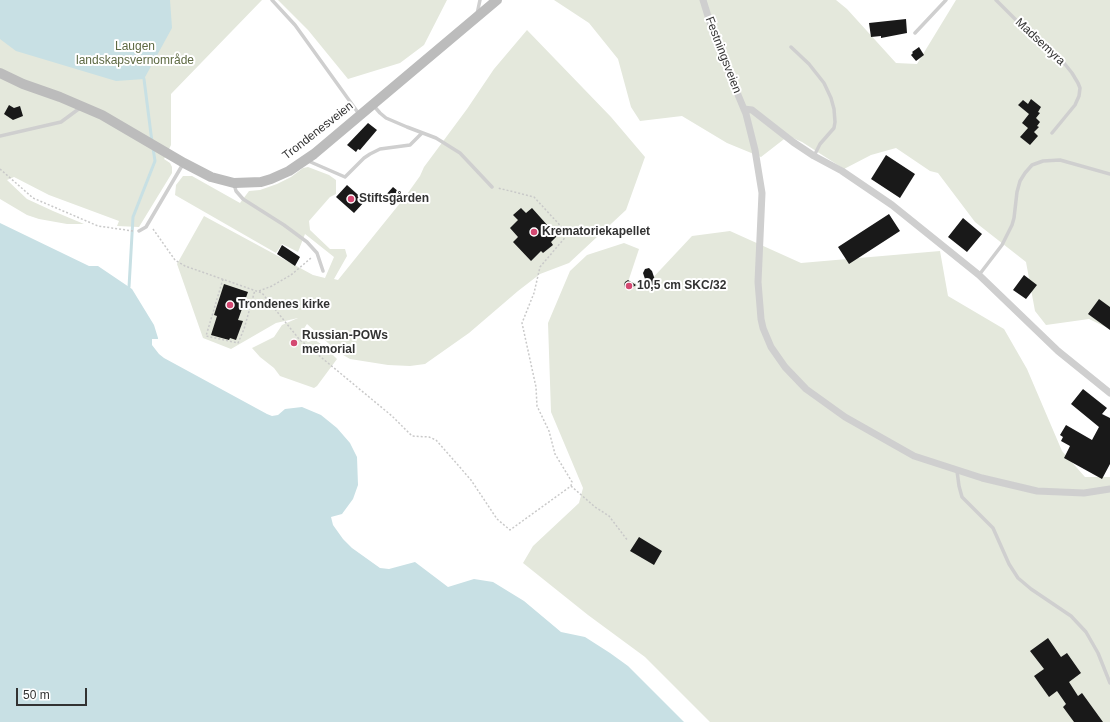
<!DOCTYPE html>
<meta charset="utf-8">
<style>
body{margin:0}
#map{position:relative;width:1110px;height:722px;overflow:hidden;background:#fff;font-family:Helvetica,sans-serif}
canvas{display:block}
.scale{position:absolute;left:16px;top:688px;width:71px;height:18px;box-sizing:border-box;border:2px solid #323232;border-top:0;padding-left:5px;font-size:12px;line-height:14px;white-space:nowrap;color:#323232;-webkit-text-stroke:3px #fff;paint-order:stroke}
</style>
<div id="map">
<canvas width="1110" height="722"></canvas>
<div class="scale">50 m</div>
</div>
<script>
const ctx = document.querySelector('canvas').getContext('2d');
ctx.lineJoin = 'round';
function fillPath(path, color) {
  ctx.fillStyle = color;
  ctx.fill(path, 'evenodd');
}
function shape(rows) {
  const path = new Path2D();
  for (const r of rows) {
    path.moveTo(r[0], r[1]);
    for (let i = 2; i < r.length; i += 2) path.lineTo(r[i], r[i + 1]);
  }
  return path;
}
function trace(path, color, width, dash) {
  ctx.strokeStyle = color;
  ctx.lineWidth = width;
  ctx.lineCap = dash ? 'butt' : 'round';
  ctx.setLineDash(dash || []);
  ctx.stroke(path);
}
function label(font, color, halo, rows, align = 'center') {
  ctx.font = font + ' Helvetica,sans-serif';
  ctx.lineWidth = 4;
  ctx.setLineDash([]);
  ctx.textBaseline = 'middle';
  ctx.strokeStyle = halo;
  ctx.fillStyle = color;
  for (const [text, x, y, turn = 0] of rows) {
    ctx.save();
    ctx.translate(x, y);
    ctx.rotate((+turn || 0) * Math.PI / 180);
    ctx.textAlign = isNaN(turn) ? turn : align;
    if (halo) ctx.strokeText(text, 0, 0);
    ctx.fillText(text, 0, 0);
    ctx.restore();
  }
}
fillPath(shape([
 [0,0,262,0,171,94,171,145,164,159,170,163,172,167,172,173,139,227,117,226,119,221,49,195,14,177,7,180,27,199,53,211,84,224,67,224,39,219,27,215,0,199],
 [278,0,447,0,424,45,400,63,348,79,308,30],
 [554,0,836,0,847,9,896,63,917,64,956,0,1110,0,1110,329,1089,319,1046,325,1035,311,1026,262,975,222,938,173,930,171,896,148,871,155,844,169,802,142,788,136,761,157,727,143,682,116,640,121,631,107,618,59,589,23],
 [527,30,611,117,645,157,626,210,569,263,540,274,518,291,469,333,425,364,410,366,388,365,350,359,338,352,307,324,303,330,304,339,308,342,315,340,324,346,327,352,331,353,337,359,317,386,314,388,280,376,274,368,260,357,252,348,274,337,282,325,298,318,276,323,231,349,203,338,177,264,204,216,313,275,325,278,334,257,305,234,298,252,282,244,276,253,175,195,176,185,183,176,192,176,240,203,249,191,260,190,277,184,291,177,303,168,308,167,329,175,336,180,336,194,330,197,309,221,310,230,330,249,345,249,347,256,334,279,338,280,405,197,420,176,424,167,467,109,494,69],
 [730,231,801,263,940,251,948,296,1004,329,1027,369,1062,451,1085,477,1110,477,1110,722,710,722,645,657,588,615,523,563,533,546,579,503,583,488,551,412,548,323,570,271,587,255,624,243,639,249,628,282,647,284,692,236]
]), '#e4e8dc');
fillPath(shape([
 [0,0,170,0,172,28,144,79,116,81,16,51,0,39],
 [0,223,89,266,98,266,132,289,154,325,158,338,158,339,152,339,152,345,159,354,164,358,267,414,272,416,278,415,285,409,302,407,321,415,337,428,350,443,357,457,358,485,353,499,342,514,331,517,333,525,343,539,352,548,380,568,389,569,415,562,448,587,474,579,493,582,524,601,561,632,585,637,610,653,628,666,684,722,0,722]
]), '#c8e0e4');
trace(shape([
 [144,79,152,142],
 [129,287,133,217,155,161,153,148]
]), '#c8e0e4', 3);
fillPath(shape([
 [906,19,907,33,881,38,881,36,871,37,869,23],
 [919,47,924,55,916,61,911,55,913,53,912,52],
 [1031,99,1041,107,1038,112,1040,113,1036,118,1040,122,1037,126,1039,127,1034,132,1038,136,1030,145,1020,137,1028,128,1022,123,1029,114,1018,105,1023,100,1028,104],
 [9,105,14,108,20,106,23,116,13,120,4,114],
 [368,123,377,130,360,150,358,149,356,152,347,145],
 [886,155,915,174,900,198,871,179],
 [347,185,365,201,354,213,336,197],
 [393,187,399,192,390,203,384,197],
 [521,208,526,213,532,208,557,236,551,242,553,245,543,253,541,251,531,261,513,242,518,237,510,228,518,220,513,215],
 [889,214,900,231,849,264,838,247],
 [963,218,982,234,967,252,948,237],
 [282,245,300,257,295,266,277,254],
 [649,268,652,271,657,286,647,285,643,273,645,269],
 [1024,275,1037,285,1026,299,1013,290],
 [628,280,636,285,629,290,625,288,624,285,625,282],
 [224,284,248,292,238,320,243,321,236,340,230,338,229,340,211,335,217,316,214,315],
 [1099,299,1110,307,1110,330,1088,314],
 [1083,389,1107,408,1102,414,1110,418,1110,464,1102,479,1064,458,1070,446,1061,441,1063,437,1060,435,1066,425,1092,440,1099,427,1071,404],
 [639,537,662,551,654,565,630,551],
 [1048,638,1061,657,1067,653,1081,673,1069,682,1078,696,1082,693,1103,722,1074,722,1063,707,1066,704,1057,691,1049,697,1034,676,1044,669,1030,651]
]), '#191919');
trace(shape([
 [0,169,33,198,98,226,133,231],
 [153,229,175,260,185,266,262,293,299,339,392,416,412,436,429,437,436,440,471,480,497,519,510,530,571,486,572,482,555,454,549,431,537,406,536,387,522,323,534,293,540,267,568,234,534,197,498,188],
 [223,279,206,336,238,343,244,329,255,290],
 [259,291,272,286,291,275,311,258],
 [571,486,595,507,609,516,628,541]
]), '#c9c9c9', 1.5, [2, 2]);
trace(shape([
 [272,0,295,25,359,114],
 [996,0,1017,21,1064,63,1072,73,1078,83,1080,88,1079,96,1075,105,1052,133],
 [477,14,480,0],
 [915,33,946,0],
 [791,47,809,64,824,83,831,98,834,109,835,122,834,128,820,144,814,156],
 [373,105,380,113,386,118,407,127,436,138,460,153,492,187],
 [0,136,61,122,80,108],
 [306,160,345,177,364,158,370,154,380,149,410,145,422,133],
 [234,184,236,191,243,199,284,225,307,242,317,253,323,271],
 [139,231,146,227,183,164],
 [979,275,1002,245,1012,225,1014,218,1017,192,1020,181,1025,173,1032,165,1043,161,1060,160,1110,174],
 [957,471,959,486,962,497,993,528,1009,564,1018,578,1031,589,1071,616,1086,632,1098,653,1110,683]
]), '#cfcfcf', 3.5);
trace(shape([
 [703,0,716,42,746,114,755,150,762,193,758,282,761,319,763,328,771,347,785,367,806,389,845,417,914,456,982,478,1037,491,1084,493,1110,489],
 [744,109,752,110,793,142,814,156,842,171,892,205,979,275,1058,351,1110,393]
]), '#cfcfcf', 7);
trace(shape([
 [0,73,23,84,60,97,102,115,184,163,211,177,234,183,261,182,271,179,289,171,314,154,497,0]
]), '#bcbcbc', 10);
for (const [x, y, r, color] of [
 [351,199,4,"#d44972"],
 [534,232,4,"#d44972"],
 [629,286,4,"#d44972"],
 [230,305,4,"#d44972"],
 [294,343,4,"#d44972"]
]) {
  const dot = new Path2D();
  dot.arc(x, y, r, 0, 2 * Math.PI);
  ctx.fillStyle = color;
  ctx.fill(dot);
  trace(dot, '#fff', 1.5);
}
label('12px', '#323232', '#fff', [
 ["Madsemyra",1040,42,43],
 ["Festningsveien",723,55,69],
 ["Trondenesveien",318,131,-38]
]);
label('12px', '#5e6a43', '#fff', [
 ["Laugen",135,47],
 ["landskapsvernområde",135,61]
]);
label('bold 12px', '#323232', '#fff', [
 ["Stiftsgården",359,199],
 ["Krematoriekapellet",542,232],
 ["10,5 cm SKC/32",637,286],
 ["Trondenes kirke",238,305],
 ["Russian-POWs",302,336],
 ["memorial",302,350]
], 'left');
</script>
